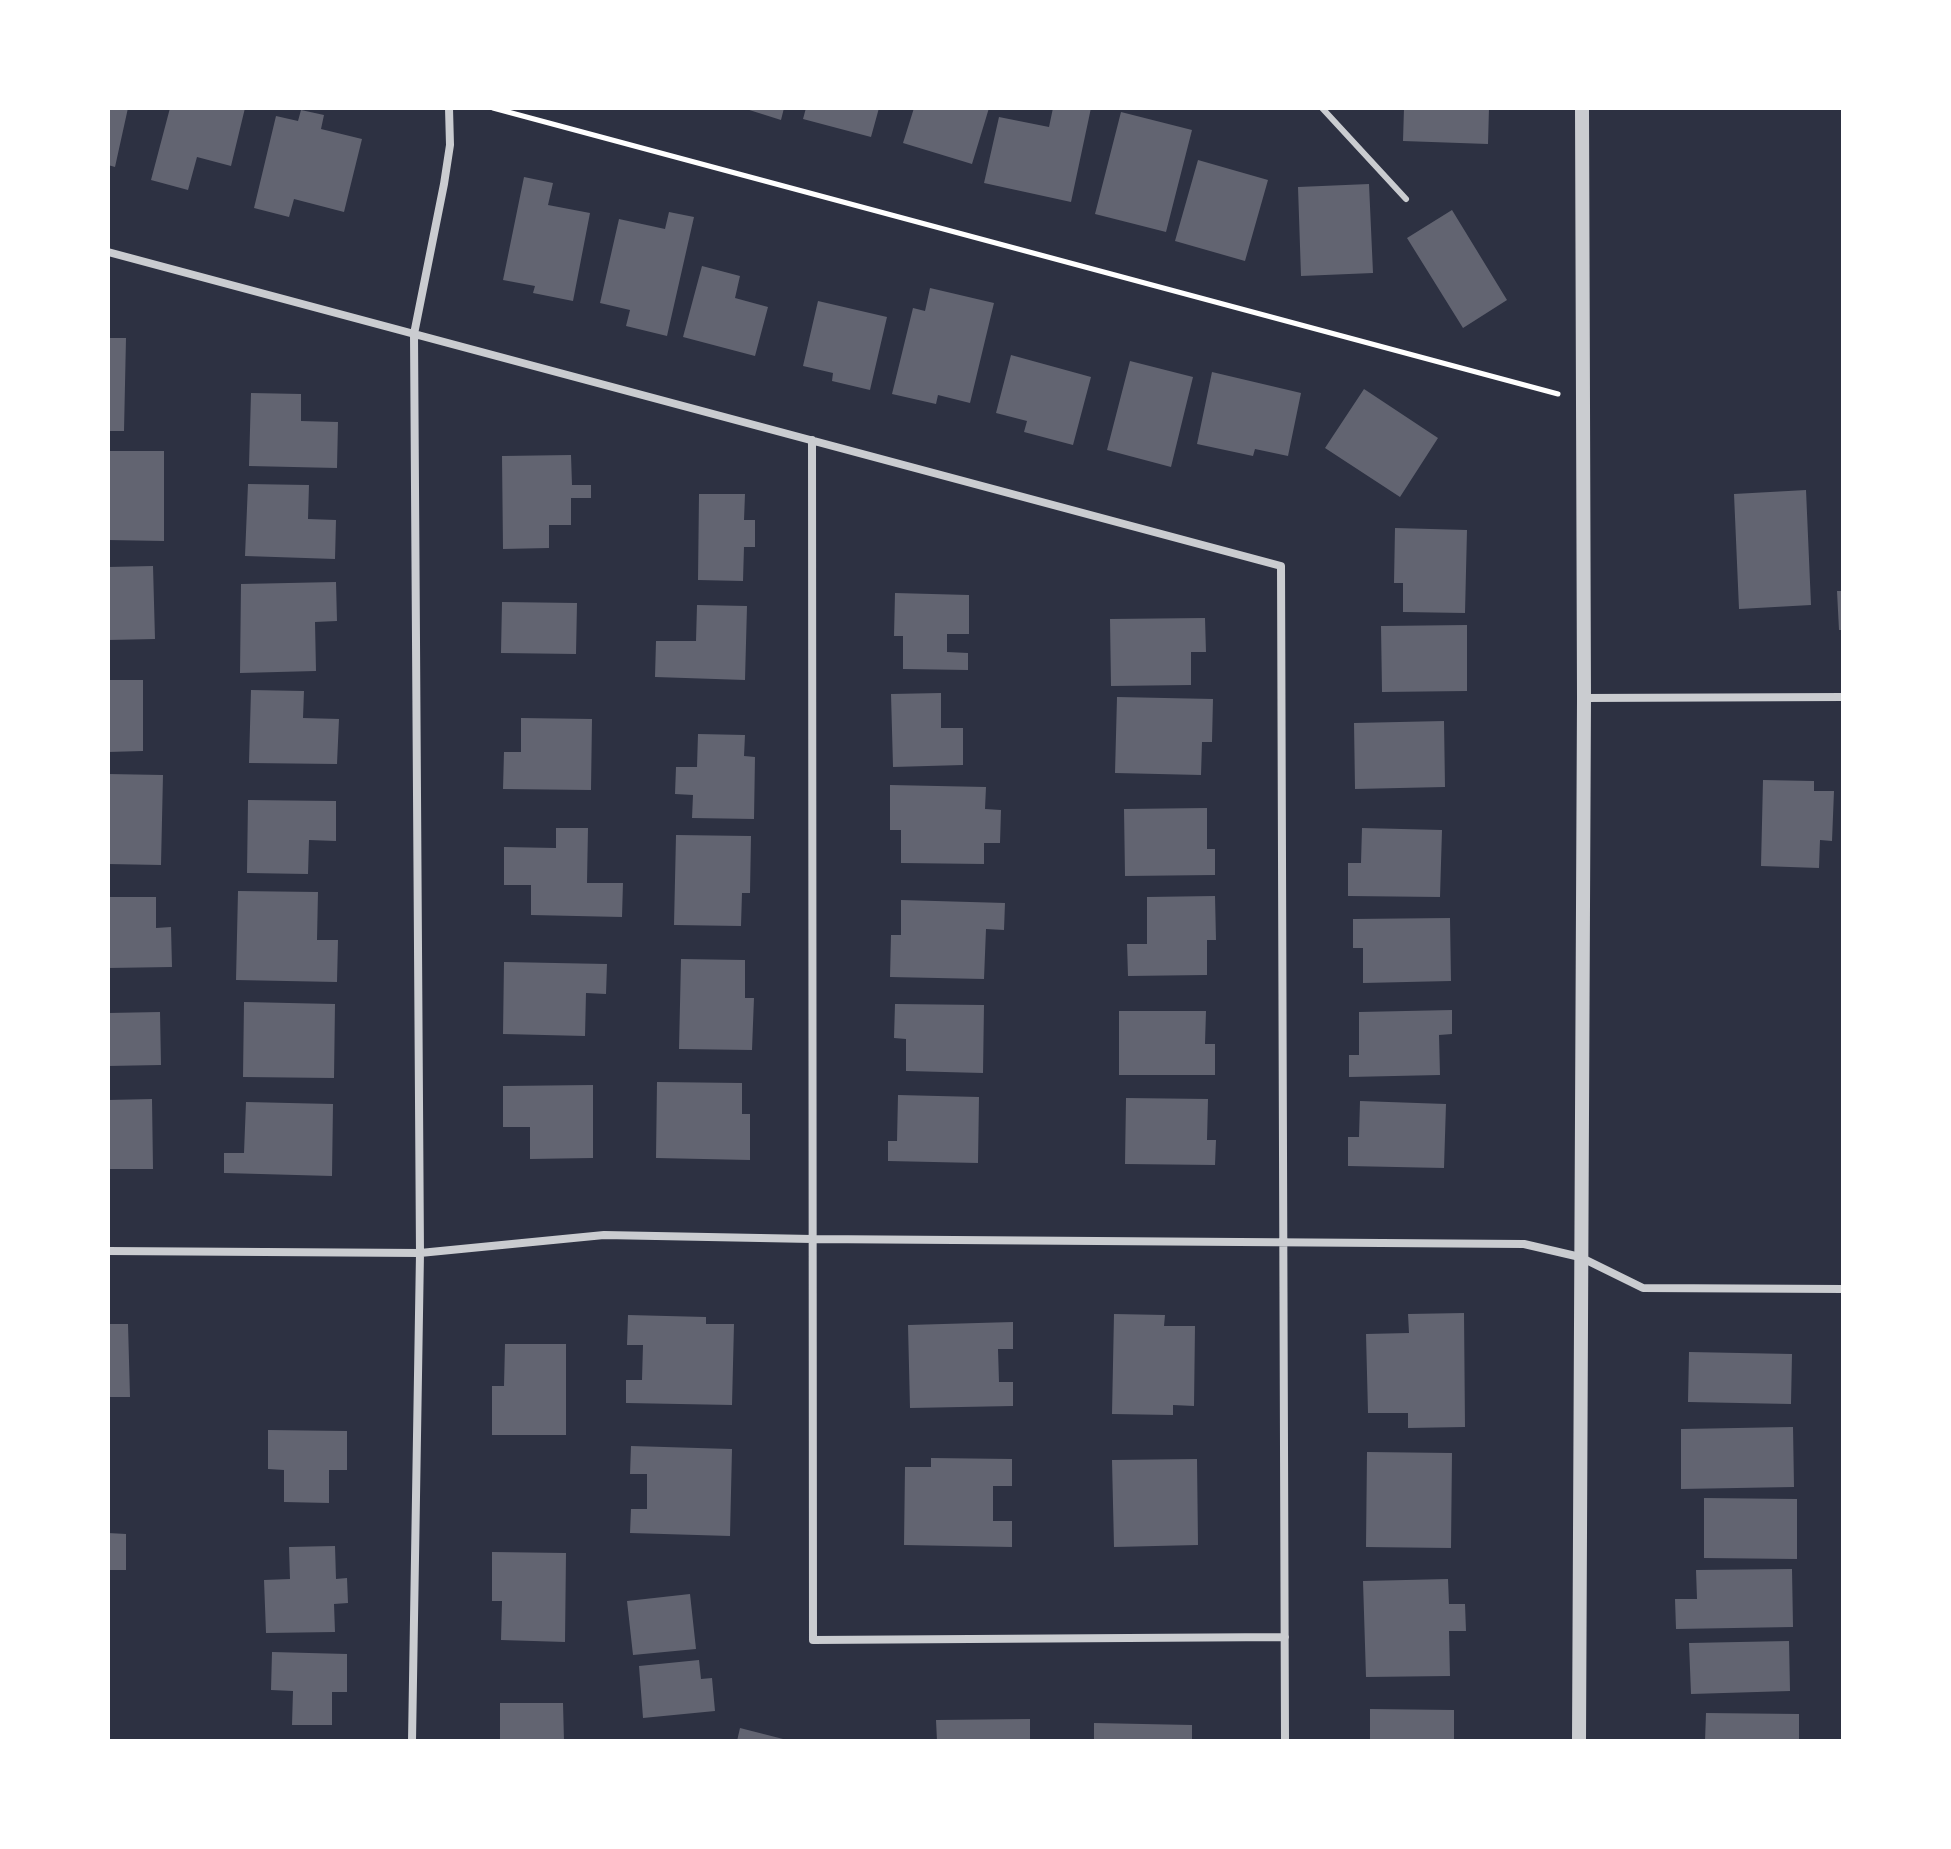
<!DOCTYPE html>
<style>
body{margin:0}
#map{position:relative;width:1951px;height:1849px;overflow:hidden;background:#2d3142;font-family:"PT Sans Narrow",sans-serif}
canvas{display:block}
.frame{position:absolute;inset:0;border:110px solid #fff;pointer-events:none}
</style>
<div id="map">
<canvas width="1951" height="1849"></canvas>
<div class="frame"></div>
</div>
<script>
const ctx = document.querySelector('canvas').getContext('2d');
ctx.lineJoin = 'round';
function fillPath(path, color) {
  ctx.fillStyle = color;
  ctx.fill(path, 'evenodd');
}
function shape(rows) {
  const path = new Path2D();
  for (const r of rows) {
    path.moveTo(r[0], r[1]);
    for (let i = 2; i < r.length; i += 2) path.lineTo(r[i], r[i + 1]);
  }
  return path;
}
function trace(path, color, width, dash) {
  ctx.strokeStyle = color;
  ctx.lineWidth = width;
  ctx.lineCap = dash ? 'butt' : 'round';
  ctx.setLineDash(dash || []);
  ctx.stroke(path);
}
fillPath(shape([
 [108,108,128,108,115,167,108,165],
 [170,108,245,108,231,166,197,157,188,190,151,180],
 [743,108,784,108,781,120],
 [806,108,879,108,871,137,803,119],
 [914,108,989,108,972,164,903,143],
 [1053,108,1091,108,1071,202,984,183,999,117,1049,127],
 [1404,108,1489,108,1488,144,1403,141],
 [301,110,324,115,321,129,362,139,344,212,294,199,289,217,254,208,276,116,298,121],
 [1121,112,1192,130,1166,232,1095,214],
 [1198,160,1268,180,1245,261,1175,241],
 [524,177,553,183,548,205,590,213,573,301,533,293,535,286,503,280],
 [1369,184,1373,273,1301,276,1298,187],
 [1452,210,1507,300,1463,328,1407,238],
 [669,212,694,217,667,336,626,326,630,310,600,303,619,219,665,229],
 [702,266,740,276,735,298,768,307,755,356,683,337],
 [930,288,994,303,970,403,938,395,936,404,892,394,913,308,925,311],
 [818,301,887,317,870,390,832,381,833,373,803,366],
 [108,338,126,338,124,431,108,431],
 [1011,355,1091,377,1073,445,1024,432,1027,421,996,413],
 [1130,361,1193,377,1171,467,1107,450],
 [1212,372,1301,393,1288,456,1255,449,1253,456,1197,444],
 [1364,389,1438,438,1400,497,1325,448],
 [251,393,301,394,301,421,338,422,337,468,249,466],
 [108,451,164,451,164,541,108,540],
 [571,455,572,485,591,485,591,498,571,498,571,525,549,525,549,548,503,549,502,456],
 [248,484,309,485,308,519,336,520,335,559,245,556],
 [1806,490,1811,605,1739,609,1734,494],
 [699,494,745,494,744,520,755,520,755,547,744,547,743,581,698,580],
 [1395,528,1467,530,1465,613,1403,612,1403,583,1394,583],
 [153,566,155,639,108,640,108,567],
 [336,582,337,621,315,622,316,671,240,673,241,584],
 [1837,591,1843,591,1843,630,1839,630],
 [895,593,969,595,969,634,947,634,947,652,968,653,968,670,903,669,903,636,894,636],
 [502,602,577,603,576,654,501,653],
 [697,605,747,606,745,680,655,677,656,641,696,641],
 [1205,618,1206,652,1191,652,1191,685,1111,686,1110,619],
 [1467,625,1467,691,1382,692,1381,626],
 [108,680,143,680,143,751,108,752],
 [251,690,304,691,303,718,339,719,337,764,249,763],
 [941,693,941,728,963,728,963,765,893,767,891,694],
 [1117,697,1213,699,1212,742,1202,742,1201,775,1115,773],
 [521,718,592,719,591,790,503,789,504,752,521,752],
 [1444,721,1445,787,1355,789,1354,723],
 [698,734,745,735,744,756,755,757,754,819,692,818,693,795,675,794,676,767,697,767],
 [108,774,163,775,161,865,108,864],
 [1763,780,1814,781,1814,791,1834,791,1832,841,1820,840,1819,868,1761,866],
 [890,785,986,787,985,809,1001,810,1000,843,984,843,984,864,901,863,901,830,890,830],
 [248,800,336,801,336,841,309,840,308,874,247,873],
 [1207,808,1207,849,1215,849,1215,875,1125,876,1124,809],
 [556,828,588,828,587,883,623,883,622,917,531,915,531,885,504,885,504,847,556,848],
 [1362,828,1442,830,1440,897,1348,896,1348,863,1361,863],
 [676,835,751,836,750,893,742,893,741,926,674,925],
 [238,891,318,892,317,940,338,940,337,982,236,980],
 [1215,896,1216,940,1207,940,1207,975,1128,976,1127,944,1147,944,1147,897],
 [108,897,156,897,156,928,171,927,172,967,108,968],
 [901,900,1005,903,1004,930,986,929,984,979,890,977,891,935,901,935],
 [1450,918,1451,981,1363,983,1363,948,1353,948,1353,919],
 [681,959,745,960,745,998,754,998,752,1050,679,1049],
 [504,962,607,964,606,994,586,993,585,1036,503,1034],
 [244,1002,335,1004,334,1078,243,1077],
 [895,1004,984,1005,983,1073,906,1071,906,1039,894,1038],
 [1452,1010,1452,1034,1439,1035,1440,1075,1349,1077,1349,1055,1359,1055,1359,1012],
 [1119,1011,1206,1011,1205,1044,1215,1044,1215,1075,1119,1075],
 [160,1012,161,1065,108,1066,108,1013],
 [657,1082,742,1083,742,1114,750,1114,750,1160,656,1158],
 [593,1085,593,1158,530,1159,530,1127,503,1127,503,1086],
 [898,1095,979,1097,978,1163,888,1161,888,1141,897,1141],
 [1126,1098,1208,1099,1207,1140,1216,1140,1215,1165,1125,1164],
 [152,1099,153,1169,108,1169,108,1100],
 [1360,1101,1446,1104,1444,1168,1348,1166,1348,1137,1359,1137],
 [246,1102,333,1104,332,1176,224,1173,224,1153,244,1153],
 [1464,1313,1465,1427,1408,1428,1408,1413,1368,1413,1366,1334,1409,1333,1408,1314],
 [1114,1314,1165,1315,1164,1326,1195,1326,1194,1406,1173,1405,1173,1415,1112,1414],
 [628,1315,706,1317,706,1324,734,1324,732,1405,626,1403,626,1380,642,1380,643,1345,627,1345],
 [1013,1322,1013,1349,998,1349,999,1382,1013,1382,1013,1406,910,1408,908,1325],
 [108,1324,128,1324,130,1397,108,1397],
 [505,1344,566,1344,566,1435,492,1435,492,1386,504,1386],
 [1689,1352,1792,1354,1791,1404,1688,1402],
 [1793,1427,1794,1487,1681,1489,1681,1429],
 [268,1430,347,1431,347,1470,329,1470,329,1503,284,1502,284,1470,268,1469],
 [631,1446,732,1449,730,1536,630,1533,631,1509,647,1509,647,1474,630,1474],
 [1367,1452,1452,1453,1451,1548,1366,1547],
 [931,1458,1012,1459,1012,1486,993,1486,993,1521,1012,1521,1012,1547,904,1545,905,1467,931,1467],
 [1197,1459,1198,1545,1114,1547,1112,1460],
 [1704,1498,1797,1499,1797,1559,1704,1558],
 [108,1533,126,1534,126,1570,108,1570],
 [335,1546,336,1579,347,1578,348,1603,334,1604,335,1632,266,1633,264,1580,290,1579,289,1547],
 [492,1552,566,1553,565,1642,501,1640,502,1601,492,1601],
 [1792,1569,1793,1627,1676,1629,1675,1599,1697,1599,1696,1570],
 [1448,1579,1449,1604,1465,1604,1466,1631,1449,1631,1450,1676,1366,1677,1363,1581],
 [690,1594,696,1649,633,1655,627,1601],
 [1789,1641,1790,1691,1691,1694,1689,1643],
 [272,1652,347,1654,347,1692,332,1692,332,1725,292,1725,293,1691,271,1690],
 [699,1660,701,1679,712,1678,715,1711,643,1718,639,1666],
 [500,1703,563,1703,564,1741,500,1741],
 [1370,1709,1454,1710,1454,1741,1370,1741],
 [1706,1713,1799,1714,1799,1741,1705,1741],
 [1030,1719,1030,1741,937,1741,936,1720],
 [1094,1723,1192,1725,1192,1741,1094,1741],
 [740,1728,787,1740,787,1741,737,1741]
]), '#626471');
trace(shape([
 [493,108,1558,394]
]), '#fff', 5);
trace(shape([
 [1322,108,1406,199]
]), '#caccd0', 6);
trace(shape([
 [108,252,1281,566,1285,1741],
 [812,440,813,1640,1285,1637],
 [1584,698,1843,697],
 [108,1251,420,1253,604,1235,812,1239,1524,1244,1580,1257,1643,1288,1843,1289],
 [412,1741,420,1253,414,334,444,184,450,145,449,108]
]), '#caccd0', 8);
trace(shape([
 [1579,1741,1584,698,1582,108]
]), '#caccd0', 14);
</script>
